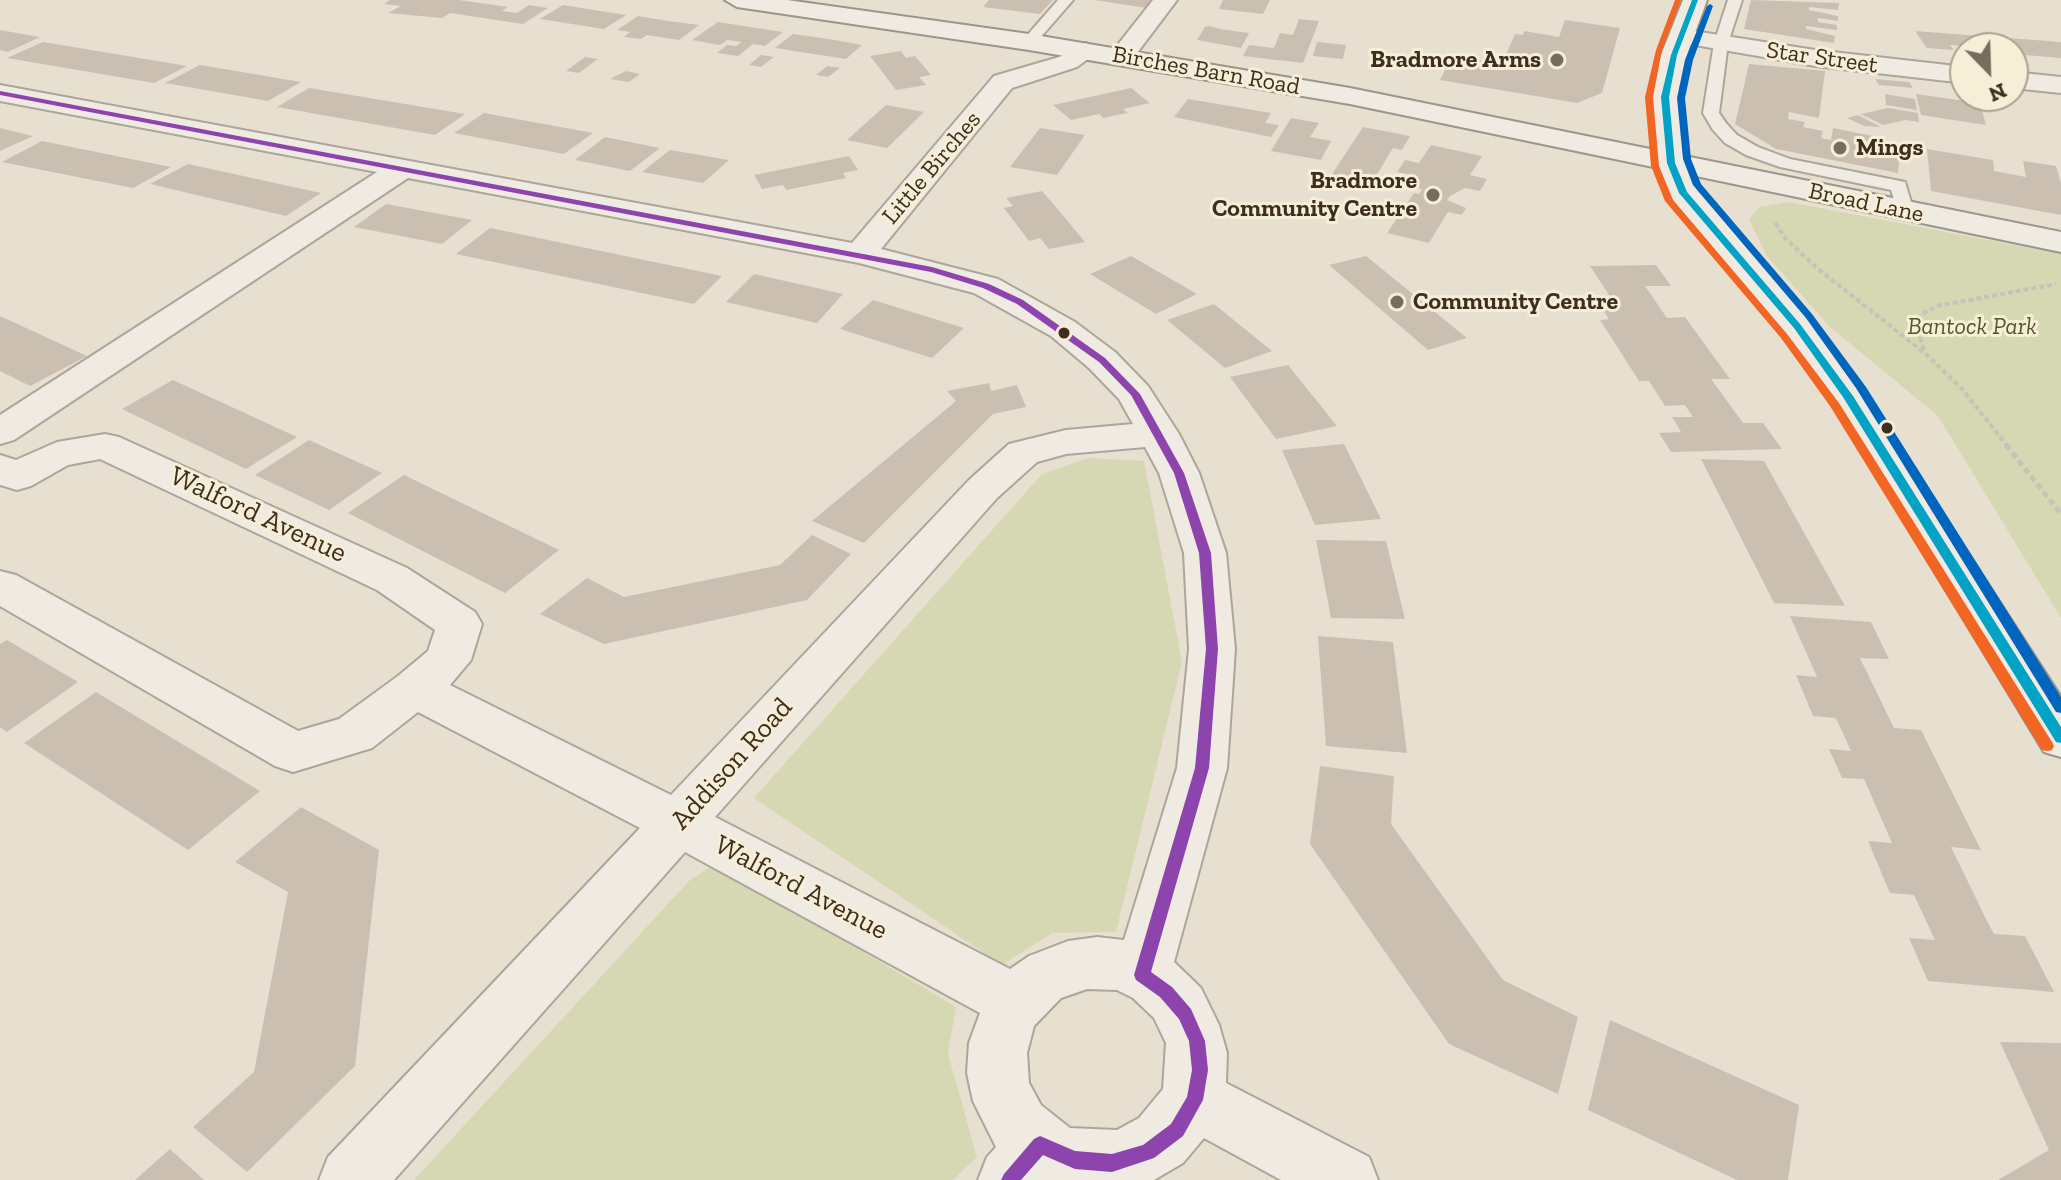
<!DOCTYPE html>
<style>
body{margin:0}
#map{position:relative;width:2061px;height:1180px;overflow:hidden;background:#e7e0d1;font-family:"Zilla Slab",serif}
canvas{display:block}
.north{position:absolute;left:1949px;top:32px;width:80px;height:80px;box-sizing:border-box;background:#f7eed8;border:2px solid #ada18e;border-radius:50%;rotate:157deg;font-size:22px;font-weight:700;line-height:32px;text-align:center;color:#3d2e20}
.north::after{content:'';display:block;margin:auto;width:28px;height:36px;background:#786c5e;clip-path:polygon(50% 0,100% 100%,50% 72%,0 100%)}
</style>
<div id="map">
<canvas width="2061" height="1180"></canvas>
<div class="north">N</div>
</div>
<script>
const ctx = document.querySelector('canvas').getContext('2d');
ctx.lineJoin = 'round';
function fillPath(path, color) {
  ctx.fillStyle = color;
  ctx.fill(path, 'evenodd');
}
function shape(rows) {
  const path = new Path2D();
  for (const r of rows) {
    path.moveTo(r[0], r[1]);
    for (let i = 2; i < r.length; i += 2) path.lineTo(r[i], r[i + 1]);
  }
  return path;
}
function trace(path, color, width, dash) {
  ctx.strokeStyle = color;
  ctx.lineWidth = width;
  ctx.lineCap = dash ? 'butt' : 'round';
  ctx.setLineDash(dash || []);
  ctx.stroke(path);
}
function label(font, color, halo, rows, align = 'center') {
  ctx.font = font + ' "Zilla Slab",serif';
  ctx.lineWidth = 6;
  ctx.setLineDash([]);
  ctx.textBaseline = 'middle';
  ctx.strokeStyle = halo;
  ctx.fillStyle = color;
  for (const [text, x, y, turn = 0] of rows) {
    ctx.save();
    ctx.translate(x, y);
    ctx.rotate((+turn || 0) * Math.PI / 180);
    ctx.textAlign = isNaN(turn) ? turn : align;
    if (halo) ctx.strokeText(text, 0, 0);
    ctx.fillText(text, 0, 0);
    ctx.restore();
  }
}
fillPath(shape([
 [1789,202,2061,254,2061,618,1938,416,1829,326,1767,256,1749,219,1759,207],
 [1088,458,1144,461,1182,662,1116,932,1052,933,1002,965,754,798,1042,474],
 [715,864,956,1007,948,1054,977,1157,953,1180,414,1180,689,881]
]), '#d6d7b3');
fillPath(shape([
 [390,0,459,0,508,7,502,11,517,13,529,5,548,8,523,24,450,13,442,18,388,13,401,6,384,4],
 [989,0,1053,0,1040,14,983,7],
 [1094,0,1151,0,1147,8],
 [1223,0,1270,0,1263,14,1219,9],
 [1751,0,1839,3,1838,10,1809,7,1809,10,1838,16,1838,21,1818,18,1818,22,1837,25,1837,30,1806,26,1806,29,1835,36,1834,43,1744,29],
 [563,5,594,10,626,15,604,29,540,19],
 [638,16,668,21,699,25,679,40,647,35,641,39,624,37,630,32,617,30],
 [1299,19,1319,21,1303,63,1243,56,1249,45,1274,48,1280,33,1293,35],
 [1565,20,1620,28,1602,93,1577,103,1440,80,1452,56,1502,64,1515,34,1523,35,1524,31,1559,37],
 [718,22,750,27,783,32,765,46,753,44,738,56,717,53,727,45,736,46,742,42,727,40,720,45,692,40],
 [1210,26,1220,29,1249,33,1241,48,1197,40,1205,27],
 [0,30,40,37,8,52,0,50],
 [1915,31,2061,42,2061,58,2013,54,2013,48,1950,45,1954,50,1927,48],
 [793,34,829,39,862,45,846,59,775,48],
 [43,42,187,66,154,83,7,58],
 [1317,42,1346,45,1343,59,1313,56],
 [901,51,906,58,915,56,931,75,919,77,926,85,896,90,870,56],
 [761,55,774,57,761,67,749,65],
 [585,57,598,59,579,73,566,71],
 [1749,64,1825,71,1819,118,1789,112,1788,119,1805,122,1803,127,1823,131,1821,138,1831,140,1833,128,1883,138,1882,150,1900,153,1898,173,1776,149,1735,124],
 [200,65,301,82,268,101,165,83],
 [827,66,840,68,828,77,816,75],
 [626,71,640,74,629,82,610,79],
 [1875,79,1909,82,1913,88,1879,85],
 [309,88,465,114,435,135,277,107],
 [1131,88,1150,103,1123,109,1128,113,1117,115,1103,118,1099,114,1071,120,1053,105],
 [1885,94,1915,99,1917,110,1886,105],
 [1916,94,1980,103,1986,125,1921,115],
 [1188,99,1271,113,1265,123,1279,125,1271,137,1174,117],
 [886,105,924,112,887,148,847,140],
 [1888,108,1918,113,1919,122,1906,120,1883,125,1861,114],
 [484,113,593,133,564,154,454,133],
 [1858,115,1881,127,1864,126,1847,118],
 [1291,118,1319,123,1310,137,1331,141,1321,160,1271,151],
 [1363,127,1410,136,1402,150,1393,148,1370,186,1330,177],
 [0,128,33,136,0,151],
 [1040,128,1085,135,1057,175,1010,167],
 [605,137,660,148,630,171,575,160],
 [42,141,171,167,133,188,2,162],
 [1431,145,1482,156,1470,175,1487,179,1480,191,1465,188,1450,196,1447,200,1466,208,1462,215,1448,212,1429,243,1387,233,1414,193,1419,194,1422,189,1410,187,1412,175,1397,172,1405,160,1419,163],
 [1927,149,1993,160,1994,171,2026,177,2023,161,2056,166,2061,183,2061,215,1931,191],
 [670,150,729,160,703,183,642,172],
 [849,156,858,170,843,173,846,178,786,190,783,185,762,189,754,175],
 [188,164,321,193,286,216,150,184],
 [1042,191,1061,213,1085,242,1049,249,1040,238,1029,241,1004,208,1013,206,1006,198],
 [386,204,472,220,442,244,354,227],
 [490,228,722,276,694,304,456,254],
 [1131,256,1197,294,1156,314,1090,274],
 [1366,256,1467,338,1428,350,1329,265],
 [1656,265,1671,286,1645,286,1667,318,1685,317,1730,379,1711,379,1743,423,1763,423,1782,449,1671,452,1659,433,1681,432,1672,417,1693,417,1685,405,1665,406,1649,381,1639,381,1600,320,1609,319,1597,301,1613,301,1590,266],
 [754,274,843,294,817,323,726,302],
 [873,300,964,328,932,358,840,329],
 [1214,304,1272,351,1225,368,1167,320],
 [0,316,87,356,30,386,0,371],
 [1288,365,1337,426,1276,439,1230,377],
 [173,380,297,437,246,469,122,409],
 [989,383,991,391,1017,385,1026,407,993,414,864,543,812,521,956,401,947,391],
 [309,440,382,473,329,510,255,475],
 [1344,444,1381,519,1315,525,1282,450],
 [1701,459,1764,461,1845,606,1774,603],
 [404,475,559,550,505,593,348,513],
 [812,535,851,554,807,600,604,644,540,614,587,578,624,597,780,565],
 [1316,540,1386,541,1405,619,1331,618],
 [1790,616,1871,622,1889,659,1860,658,1894,728,1921,730,1981,850,1951,847,1987,921,1994,934,2025,936,2054,992,1928,981,1909,938,1935,940,1914,895,1890,893,1868,841,1892,843,1864,779,1842,778,1829,749,1851,751,1836,718,1813,716,1796,675,1817,677],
 [1318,636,1393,642,1407,753,1326,746],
 [7,640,78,682,7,732,0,727,0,644],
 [96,692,260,791,188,850,24,743],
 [1320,766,1394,776,1391,824,1503,980,1578,1017,1558,1094,1449,1044,1310,844],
 [301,807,379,850,355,1066,247,1172,193,1127,254,1072,288,892,235,862],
 [1610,1020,1799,1105,1788,1180,1737,1180,1588,1110],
 [2000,1042,2061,1043,2061,1180,1998,1180,2049,1150],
 [170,1149,204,1180,135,1180]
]), '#cbbfb2');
const lane = shape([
 [1058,0,1073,0,1034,45,1024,45,1024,39,1058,0],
 [1728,0,1742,0,1728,43,1719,113,1726,123,1737,135,1758,147,1790,159,1905,182,1914,212,1911,216,1899,216,1891,190,1780,167,1746,155,1725,143,1713,130,1703,113,1714,43,1728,0]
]);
const street = shape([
 [1153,0,1177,0,1131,61,1113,61,1109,56,1153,0],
 [1681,29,1815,50,1965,67,1965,83,1815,66,1672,41,1669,36,1681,29],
 [1086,43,1099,51,1077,67,1012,88,881,249,998,279,1075,322,1115,352,1148,386,1179,434,1199,473,1226,553,1235,649,1227,768,1174,962,1201,988,1219,1025,1227,1053,1226,1083,1369,1157,1378,1180,1281,1180,1204,1138,1183,1163,1154,1180,978,1180,987,1157,996,1147,973,1101,967,1073,969,1043,980,1013,685,852,394,1180,319,1180,328,1157,640,828,418,712,372,748,293,772,275,766,0,606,0,571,16,575,298,731,339,719,398,676,428,651,435,630,377,590,100,459,68,465,31,486,17,490,0,485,0,455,16,460,57,442,105,434,119,437,407,568,475,612,482,624,471,660,450,685,671,795,969,480,1009,444,1066,430,1133,424,1119,399,1089,368,1051,336,974,293,859,263,408,178,14,440,0,444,0,415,377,172,0,101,0,85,852,243,994,76,1059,57,1086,43],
 [1145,447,1159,473,1184,553,1189,649,1177,768,1124,940,1097,937,1068,941,1029,956,1010,969,715,817,997,498,1037,462,1066,454,1145,447],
 [1087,989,1117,990,1133,998,1154,1018,1166,1043,1163,1089,1139,1118,1117,1130,1070,1128,1041,1105,1029,1083,1027,1053,1034,1026,1061,998,1087,989],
 [2013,72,2061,77,2061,93,2013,88,2013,72]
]);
const secondary = shape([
 [725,0,787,0,1029,34,1350,88,1655,150,1651,97,1661,55,1683,0,1707,0,1687,55,1679,97,1685,156,2061,232,2061,252,1691,175,1697,190,1809,319,1861,388,2061,697,2061,757,2044,752,1830,398,1785,333,1672,199,1658,168,1350,104,1029,50,737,7,725,0]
]);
trace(lane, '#ada599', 4);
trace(street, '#ada599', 4);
trace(secondary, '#9c958a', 4);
trace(shape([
 [1775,223,1785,238,1817,268,1927,355,1962,389,2008,447],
 [1924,350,1916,323,1922,314,1937,306,2056,284]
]), '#c8c2b9', 4, [5, 3]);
trace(shape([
 [2006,445,2061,514]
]), '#c8c2b9', 5, [6, 4]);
fillPath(lane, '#efebe3');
fillPath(street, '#efebe3');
fillPath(secondary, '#efebe3');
fillPath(shape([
 [1692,0,1698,0,1677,55,1669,97,1675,163,1687,192,1800,324,1853,396,2061,727,2061,743,2056,742,1843,397,1794,328,1679,193,1667,163,1661,97,1671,55,1692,0]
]), '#03a3c5');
fillPath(shape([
 [1675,0,1681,0,1662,50,1653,97,1659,166,1673,200,1787,334,1839,403,2052,742,2054,746,2052,750,2047,751,2042,750,1830,406,1781,338,1665,201,1651,166,1645,97,1656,50,1675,0]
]), '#f26522');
fillPath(shape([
 [0,91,932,267,989,284,1023,300,1105,358,1140,394,1184,473,1211,553,1218,649,1209,768,1151,972,1172,987,1191,1009,1205,1041,1208,1070,1203,1100,1183,1136,1154,1158,1112,1172,1075,1169,1043,1155,1021,1180,1001,1180,1004,1174,1034,1139,1040,1136,1075,1151,1112,1154,1143,1145,1171,1124,1187,1097,1192,1070,1189,1041,1179,1019,1160,997,1136,980,1134,975,1195,768,1206,649,1199,553,1174,473,1131,395,1099,362,1017,304,983,288,931,272,0,95,0,91]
]), '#8e44ad');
fillPath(shape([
 [1710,4,1713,6,1693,60,1685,98,1691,159,1701,184,1812,314,1866,387,2061,697,2061,713,2056,712,1856,388,1806,318,1693,185,1683,159,1677,98,1685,60,1707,6,1710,4]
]), '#0065bd');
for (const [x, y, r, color] of [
 [1557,60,8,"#786c5e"],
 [1840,148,8,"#786c5e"],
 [1433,195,8,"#786c5e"],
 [1397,302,8,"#786c5e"],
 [1064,333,7,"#3d2e20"],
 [1887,428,7,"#3d2e20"]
]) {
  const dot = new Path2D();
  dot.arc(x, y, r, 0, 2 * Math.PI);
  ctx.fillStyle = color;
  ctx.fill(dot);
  trace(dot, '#f7eed8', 3);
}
label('24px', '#3d2e20', '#f7eed8', [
 ["Star Street",1822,58,8],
 ["Birches Barn Road",1206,71,10],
 ["Little Birches",932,168,-50],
 ["Broad Lane",1866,203,12]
]);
label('bold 24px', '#3d2e20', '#f7eed8', [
 ["Bradmore Arms",1541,60],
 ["Mings",1856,148,"left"],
 ["Bradmore",1417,181],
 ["Community Centre",1417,209],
 ["Community Centre",1413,302,"left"]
], 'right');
label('italic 24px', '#4d5a26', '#f7eed8', [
 ["Bantock Park",1972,327]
]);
label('28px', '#3d2e20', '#f7eed8', [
 ["Walford Avenue",258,515,25],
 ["Addison Road",732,764,-48],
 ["Walford Avenue",801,888,28]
]);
</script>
